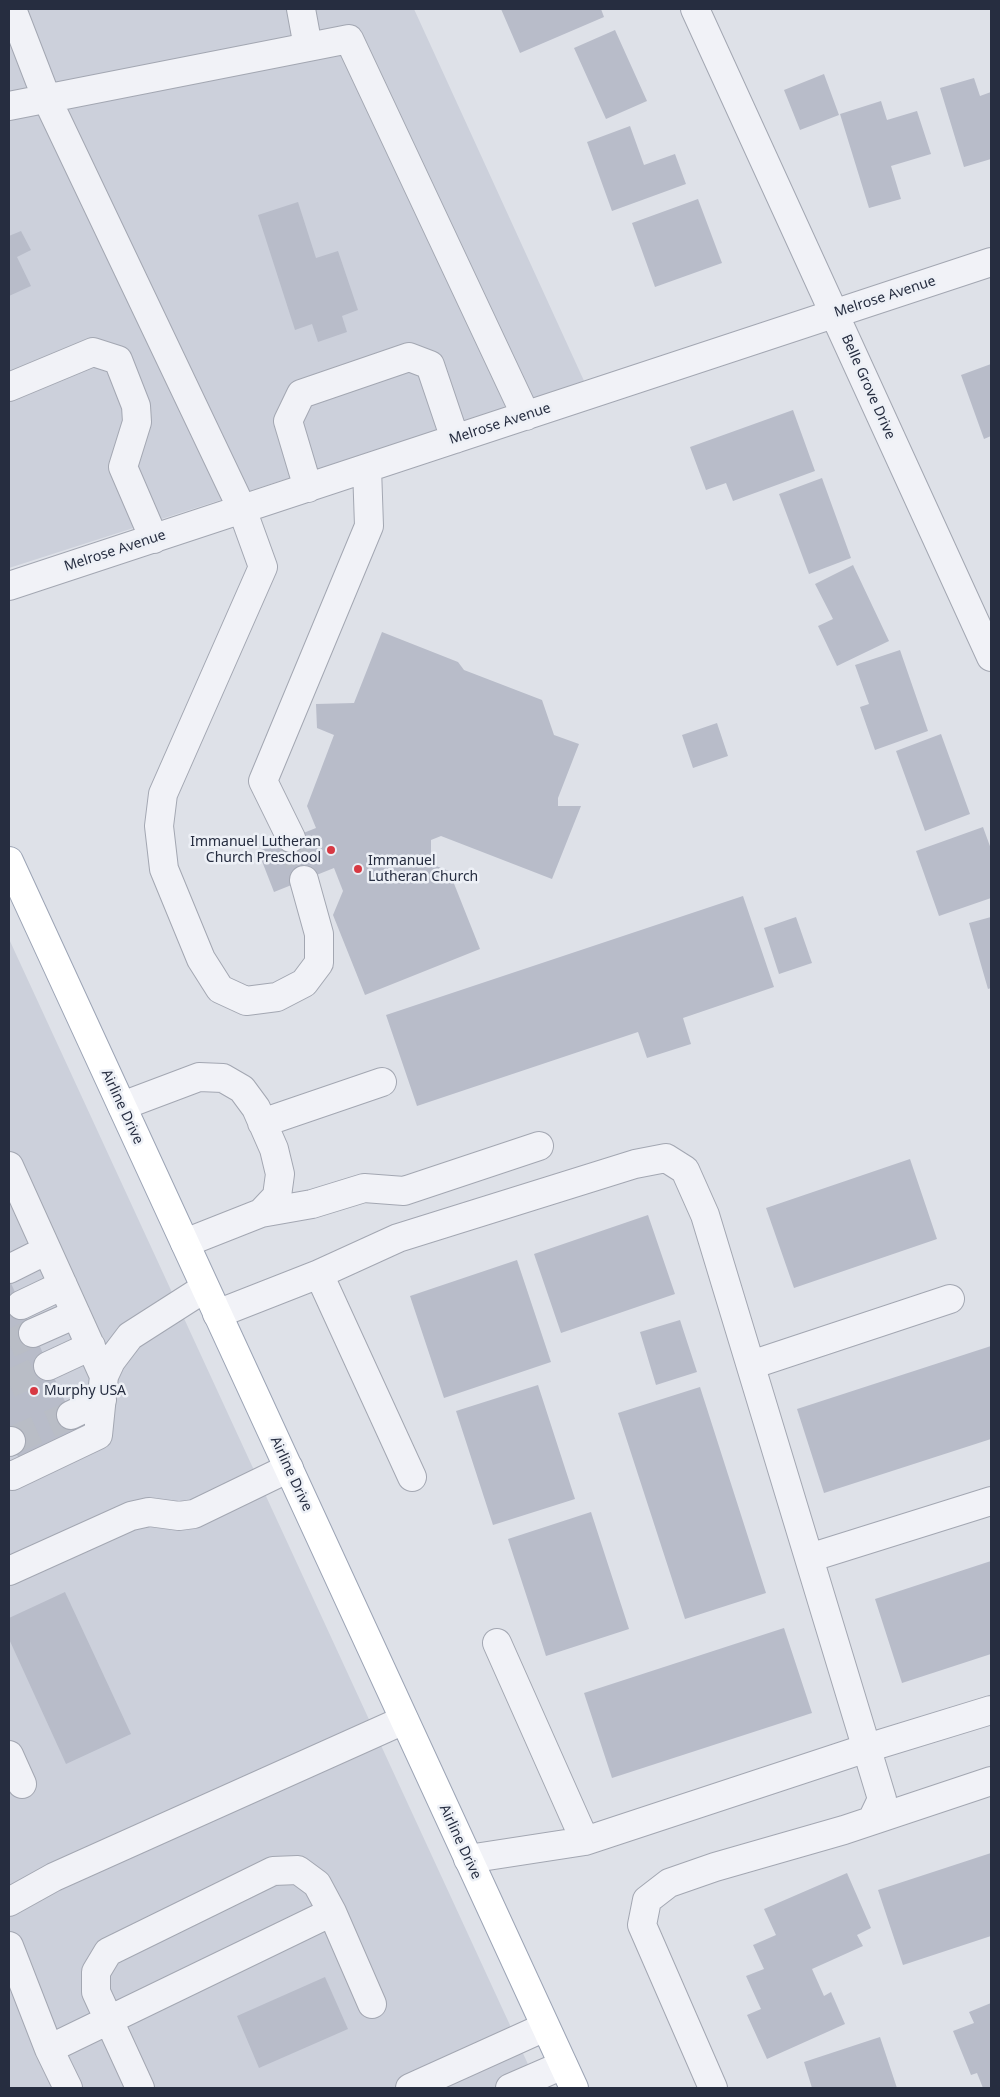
<!DOCTYPE html>
<style>
body{margin:0}
#map{position:relative;width:1000px;height:2097px;overflow:hidden;background:#dee1e8;font-family:"Noto Sans",sans-serif}
canvas{display:block}
.frame{position:absolute;inset:0;border:10px solid #262d40;pointer-events:none}
</style>
<div id="map">
<canvas width="1000" height="2097"></canvas>
<div class="frame"></div>
</div>
<script>
const ctx = document.querySelector('canvas').getContext('2d');
ctx.lineJoin = 'round';
function fillPath(path, color) {
  ctx.fillStyle = color;
  ctx.fill(path, 'evenodd');
}
function shape(rows) {
  const path = new Path2D();
  for (const r of rows) {
    path.moveTo(r[0], r[1]);
    for (let i = 2; i < r.length; i += 2) path.lineTo(r[i], r[i + 1]);
  }
  return path;
}
function trace(path, color, width, dash) {
  ctx.strokeStyle = color;
  ctx.lineWidth = width;
  ctx.lineCap = dash ? 'butt' : 'round';
  ctx.setLineDash(dash || []);
  ctx.stroke(path);
}
function label(font, color, halo, rows, align = 'center') {
  ctx.font = font + ' "Noto Sans",sans-serif';
  ctx.lineWidth = 5;
  ctx.setLineDash([]);
  ctx.textBaseline = 'middle';
  ctx.strokeStyle = halo;
  ctx.fillStyle = color;
  for (const [text, x, y, turn = 0] of rows) {
    ctx.save();
    ctx.translate(x, y);
    ctx.rotate((+turn || 0) * Math.PI / 180);
    ctx.textAlign = isNaN(turn) ? turn : align;
    if (halo) ctx.strokeText(text, 0, 0);
    ctx.fillText(text, 0, 0);
    ctx.restore();
  }
}
fillPath(shape([
 [9,9,414,9,585,383,9,568],
 [9,939,539,2088,9,2088]
]), '#ccd0db');
fillPath(shape([
 [501,9,601,9,604,17,520,53],
 [615,30,647,101,606,119,574,48],
 [824,74,839,115,800,130,784,90],
 [974,78,980,96,991,92,991,159,964,167,940,88],
 [881,101,887,120,917,111,931,154,891,166,901,199,869,208,840,114],
 [630,126,644,165,675,154,686,184,612,211,587,142],
 [698,199,722,263,655,287,632,223],
 [298,202,316,258,338,251,358,310,342,316,347,332,318,342,312,324,295,330,258,215],
 [21,231,31,250,17,257,31,286,9,296,9,236],
 [991,364,991,436,984,439,961,375],
 [793,410,815,471,733,501,726,483,706,490,690,447],
 [822,478,851,558,809,574,779,494],
 [853,565,889,641,837,666,818,626,833,619,815,584],
 [382,632,458,662,464,670,542,700,554,735,579,744,558,798,558,806,581,806,552,879,441,836,431,840,431,864,449,871,480,949,365,995,333,915,343,891,334,868,274,892,258,851,316,828,307,806,334,735,317,728,316,704,354,703],
 [900,650,928,731,875,750,860,707,869,704,855,665],
 [717,723,728,756,693,768,682,735],
 [941,734,970,814,925,831,896,751],
 [983,827,991,849,991,898,939,916,916,851],
 [743,896,774,987,683,1018,691,1044,647,1058,638,1032,417,1106,386,1015],
 [796,917,812,963,779,974,764,928],
 [991,917,991,988,988,989,969,923],
 [910,1159,937,1239,794,1288,766,1208],
 [648,1215,675,1294,561,1333,534,1254],
 [517,1260,551,1362,444,1398,410,1296],
 [9,1279,79,1432,19,1459,9,1437],
 [680,1320,697,1372,656,1385,640,1332],
 [991,1346,991,1439,824,1493,797,1409],
 [538,1385,575,1499,493,1525,456,1411],
 [700,1387,766,1593,685,1619,618,1413],
 [591,1512,629,1629,546,1656,508,1539],
 [991,1561,991,1654,902,1683,875,1599],
 [65,1592,131,1734,66,1764,9,1639,9,1618],
 [784,1628,812,1713,612,1778,584,1693],
 [991,1853,991,1936,903,1965,878,1890],
 [847,1873,871,1928,857,1935,863,1946,812,1969,824,1996,831,1992,845,2024,767,2059,747,2015,761,2009,746,1976,764,1969,753,1945,776,1935,764,1909],
 [325,1977,348,2029,259,2068,237,2016],
 [991,2003,991,2088,983,2088,977,2073,971,2075,953,2031,974,2023,969,2012],
 [880,2037,897,2088,812,2088,804,2062]
]), '#b8bcc9');
trace(shape([
 [291,838,304,880],
 [9,1344,33,1333],
 [9,1384,48,1366],
 [11,1441,71,1415]
]), '#b9bdc6', 28, [28, 14]);
const minor = shape([
 [12,9,46,97,242,509,263,567,163,794,159,826,164,869,201,959,220,989,246,1001,277,997,304,983,319,963,319,934,304,880],
 [301,9,308,47],
 [695,9,991,657],
 [9,106,349,39,526,416],
 [9,387,93,352,118,360,136,406,137,422,123,467,154,539],
 [308,488,288,421,301,394,409,357,430,365,455,439],
 [9,586,991,262],
 [291,838,263,781,369,526,367,468],
 [122,1106,199,1077,223,1078,242,1089,256,1108,274,1149,280,1174,277,1196,261,1213,185,1243],
 [262,1123,382,1082],
 [9,1166,104,1376],
 [261,1213,312,1204,364,1188,404,1191,539,1146],
 [9,1269,47,1250],
 [319,1274,412,1477],
 [21,1305,63,1285],
 [217,1314,319,1274,398,1238,635,1164,666,1158,685,1170,705,1215,882,1799,872,1820],
 [33,1333,76,1314],
 [751,1365,950,1299],
 [48,1366,91,1346],
 [71,1415,102,1400],
 [9,1442,11,1441],
 [9,1475,12,1476,98,1435,104,1376,111,1361,130,1336,205,1288],
 [809,1558,991,1501],
 [9,1571,131,1516,149,1512,179,1516,194,1514,289,1468],
 [497,1643,585,1841],
 [9,1755,22,1784],
 [468,1859,585,1841,867,1748,991,1710],
 [9,1902,54,1877,404,1720],
 [9,1946,49,2049,68,2088],
 [49,2049,332,1912],
 [140,2088,96,1992,96,1972,108,1952,273,1871,298,1870,317,1884,332,1912,372,2004],
 [410,2088,545,2027],
 [510,2088,563,2065],
 [713,2088,642,1925,647,1900,669,1883,715,1867,844,1830,991,1781]
]);
const major = shape([
 [9,861,574,2088]
]);
trace(minor, '#a3a7b2', 30);
trace(major, '#9ca4b5', 30);
trace(minor, '#f1f2f7', 28);
trace(major, '#fff', 28);
for (const [x, y, r, color] of [
 [331,850,5,"#d73943"],
 [358,869,5,"#d73943"],
 [34,1391,5,"#d73943"]
]) {
  const dot = new Path2D();
  dot.arc(x, y, r, 0, 2 * Math.PI);
  ctx.fillStyle = color;
  ctx.fill(dot);
  trace(dot, '#edf0f6', 2);
}
label('14px', '#262d40', '#edf0f6', [
 ["Melrose Avenue",885,297,-18],
 ["Belle Grove Drive",868,387,66],
 ["Melrose Avenue",500,424,-18],
 ["Melrose Avenue",115,551,-18],
 ["Airline Drive",122,1107,65],
 ["Airline Drive",291,1474,65],
 ["Airline Drive",460,1842,65]
]);
label('14px', '#262d40', '#edf0f6', [
 ["Immanuel Lutheran",321,842,"right"],
 ["Church Preschool",321,858,"right"],
 ["Immanuel",368,861],
 ["Lutheran Church",368,877],
 ["Murphy USA",44,1391]
], 'left');
</script>
